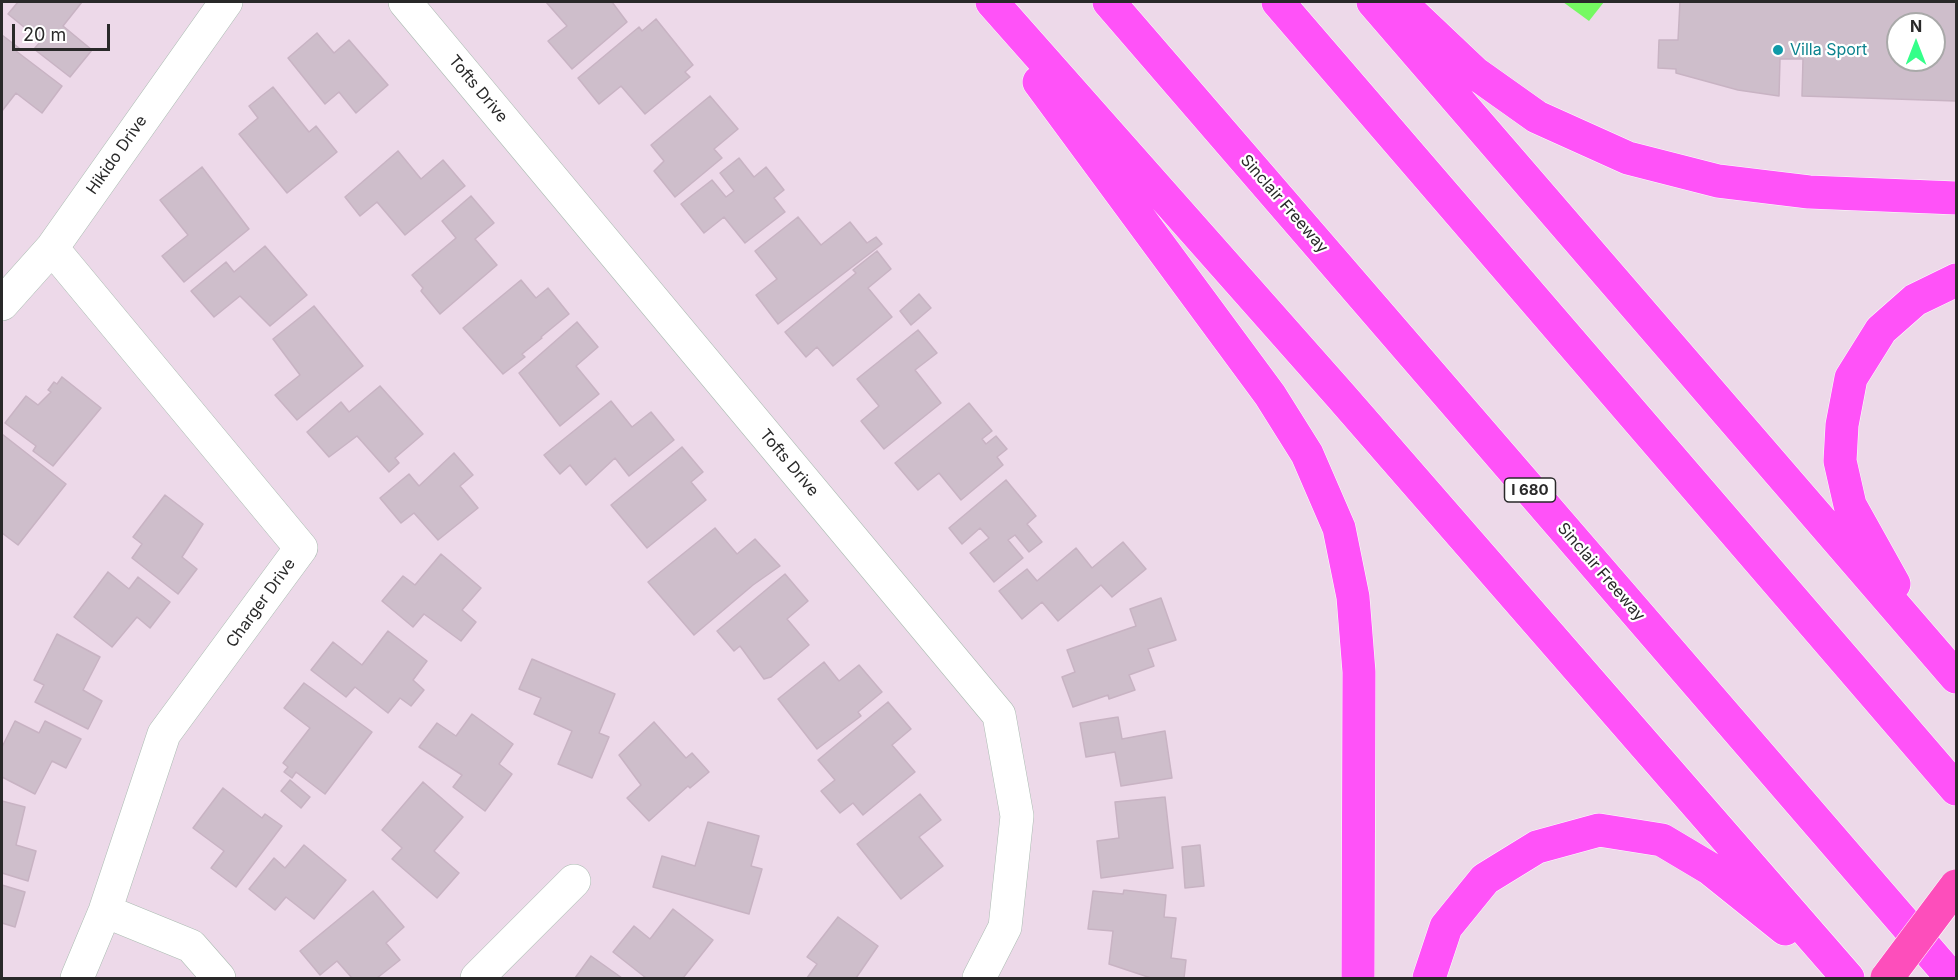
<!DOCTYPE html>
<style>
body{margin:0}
#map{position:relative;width:1958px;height:980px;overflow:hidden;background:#edd9e9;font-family:Inter,sans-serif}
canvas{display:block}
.frame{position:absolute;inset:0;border:3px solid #292929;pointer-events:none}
.north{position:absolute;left:1886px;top:12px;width:60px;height:60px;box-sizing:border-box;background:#fff;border:2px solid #a9a9a9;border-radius:50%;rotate:0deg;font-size:16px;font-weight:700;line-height:24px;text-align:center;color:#292929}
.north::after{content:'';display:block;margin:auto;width:21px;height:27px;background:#34ff89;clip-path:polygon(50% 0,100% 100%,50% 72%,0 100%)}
.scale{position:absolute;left:12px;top:24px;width:98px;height:27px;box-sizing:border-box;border:3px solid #292929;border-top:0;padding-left:8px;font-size:18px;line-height:21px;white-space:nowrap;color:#292929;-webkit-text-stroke:4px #fff;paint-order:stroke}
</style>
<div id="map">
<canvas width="1958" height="980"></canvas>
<div class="frame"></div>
<div class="north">N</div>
<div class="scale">20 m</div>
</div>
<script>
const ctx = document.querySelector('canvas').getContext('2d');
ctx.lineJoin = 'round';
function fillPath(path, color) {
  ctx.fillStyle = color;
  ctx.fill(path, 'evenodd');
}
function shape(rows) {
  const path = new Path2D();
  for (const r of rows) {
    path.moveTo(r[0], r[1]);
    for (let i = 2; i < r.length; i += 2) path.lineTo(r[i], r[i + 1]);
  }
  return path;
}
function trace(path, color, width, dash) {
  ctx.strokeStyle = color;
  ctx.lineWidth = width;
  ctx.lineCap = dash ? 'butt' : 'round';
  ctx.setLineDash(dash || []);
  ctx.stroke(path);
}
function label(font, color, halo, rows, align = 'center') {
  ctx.font = font + ' Inter,sans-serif';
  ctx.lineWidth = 4.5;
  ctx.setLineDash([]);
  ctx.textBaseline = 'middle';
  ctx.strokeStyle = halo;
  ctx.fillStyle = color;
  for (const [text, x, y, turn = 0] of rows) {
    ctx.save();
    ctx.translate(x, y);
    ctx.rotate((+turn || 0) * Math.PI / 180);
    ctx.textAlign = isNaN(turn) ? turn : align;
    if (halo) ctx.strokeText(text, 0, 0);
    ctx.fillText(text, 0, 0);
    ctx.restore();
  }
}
fillPath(shape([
 [1563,2,1604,2,1589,21]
]), '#75f962');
const building = shape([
 [18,2,82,2,63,26,92,50,70,77,34,49,41,41,8,14,18,2],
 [546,2,612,2,627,22,572,69,548,41,567,26,546,2],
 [1680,2,1956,2,1956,101,1802,96,1803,59,1780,59,1779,96,1738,90,1676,73,1676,69,1658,68,1659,40,1678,40,1680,2],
 [1898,24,1934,24,1934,60,1898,60,1898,24],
 [656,19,693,65,685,72,690,77,645,114,621,86,599,104,578,78,639,27,642,31,656,19],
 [317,33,334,53,349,40,388,85,356,113,339,92,325,104,288,58,317,33],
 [2,35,19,48,16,51,62,86,42,113,16,93,2,111,2,35],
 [273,87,309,132,316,126,337,152,287,193,239,134,258,118,249,106,273,87],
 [710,96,738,129,714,149,722,158,675,197,654,171,664,161,651,145,710,96],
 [398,151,421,179,443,160,465,186,405,235,377,202,360,216,345,197,398,151],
 [739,158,754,177,766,167,784,190,774,198,785,212,745,243,724,217,704,233,681,204,712,180,726,197,734,191,720,173,739,158],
 [202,167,249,229,184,282,162,256,188,235,160,200,202,167],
 [471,196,494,223,475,239,497,265,440,314,421,291,423,288,412,275,456,238,442,221,471,196],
 [798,217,821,245,850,222,867,243,876,237,882,244,778,324,756,295,777,279,755,251,798,217],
 [265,246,307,295,270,326,240,296,214,317,191,291,226,262,234,272,265,246],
 [877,251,891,269,868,288,892,317,833,366,817,347,806,357,785,332,856,273,853,270,877,251],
 [521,280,536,298,548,288,569,314,541,337,542,338,522,354,525,357,503,374,463,328,521,280],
 [919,294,931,308,911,325,900,311,919,294],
 [314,306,363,366,297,420,275,395,300,375,273,339,314,306],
 [577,322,598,347,576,366,599,394,560,426,519,373,577,322],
 [918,330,937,353,915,370,941,403,884,449,861,421,879,406,857,379,918,330],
 [62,377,101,408,53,466,33,451,36,446,5,423,26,396,38,405,51,392,48,390,54,382,57,384,62,377],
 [380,386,423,434,395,458,399,463,389,472,357,436,329,457,307,432,341,402,349,412,380,386],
 [611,401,632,427,651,412,674,440,629,476,615,458,586,485,570,465,560,474,544,455,611,401],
 [969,403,992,431,982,439,986,444,996,436,1007,449,997,457,1003,465,961,500,939,473,918,490,895,463,969,403],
 [2,434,66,484,18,545,2,533,2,434],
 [682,447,703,472,691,482,706,500,647,548,611,505,682,447],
 [454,453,473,475,460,486,478,508,438,540,414,513,401,523,380,498,409,474,419,486,454,453],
 [1006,480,1036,516,1027,524,1042,542,1029,552,1015,535,1008,540,1023,558,994,582,970,553,989,538,980,528,962,544,949,528,1006,480],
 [165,495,203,524,182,557,197,569,178,594,132,558,142,544,133,537,165,495],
 [715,528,737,554,755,539,780,566,753,585,694,635,648,582,715,528],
 [1123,542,1146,569,1112,597,1101,585,1058,621,1042,602,1022,619,999,591,1027,569,1037,581,1076,548,1092,568,1123,542],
 [441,554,481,588,462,610,476,622,461,641,424,614,413,627,382,601,403,576,415,585,441,554],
 [108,572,129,589,138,577,170,602,150,628,137,617,112,647,74,617,108,572],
 [785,574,808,601,787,619,809,645,771,677,764,679,740,646,734,651,717,631,785,574],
 [1161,598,1176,640,1148,649,1154,666,1129,675,1135,690,1109,699,1108,695,1073,707,1062,677,1075,672,1067,650,1136,626,1130,609,1161,598],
 [388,631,427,661,413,680,424,690,411,706,400,698,388,713,355,687,346,697,311,670,333,642,362,665,388,631],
 [57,634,100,657,83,690,102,701,88,729,35,702,44,685,34,680,57,634],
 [532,659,615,694,599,733,609,737,592,778,558,764,572,731,534,714,541,698,519,689,532,659],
 [824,662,839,681,859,665,882,692,858,712,861,716,817,749,778,699,824,662],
 [304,683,372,732,325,794,296,772,292,778,284,772,288,767,283,763,310,728,284,708,304,683],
 [888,702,911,729,892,745,915,772,863,815,853,803,840,813,821,791,835,780,818,760,888,702],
 [472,714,513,744,499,764,512,774,485,811,453,787,462,775,419,747,437,723,456,736,472,714],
 [1118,717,1122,739,1165,731,1172,778,1121,786,1115,752,1086,757,1080,723,1118,717],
 [15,721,39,733,45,721,81,739,66,768,52,761,35,794,2,777,2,747,15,721],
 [654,722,686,758,692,753,709,772,690,788,688,786,649,821,627,798,641,785,619,755,654,722],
 [290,780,310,797,301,808,281,791,290,780],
 [423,782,463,817,434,851,459,873,437,898,392,859,402,848,382,830,423,782],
 [223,788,262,818,265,814,282,826,236,887,211,868,224,851,193,828,223,788],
 [920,794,941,820,919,837,943,866,901,899,857,844,920,794],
 [1165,797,1173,868,1101,878,1097,841,1119,838,1115,802,1165,797],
 [2,801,25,807,16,845,36,851,28,881,2,873,2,801],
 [708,822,759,836,751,866,762,869,749,914,653,887,662,856,695,866,708,822],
 [304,845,346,880,314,919,286,897,275,910,249,889,274,858,285,868,304,845],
 [1200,845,1204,886,1185,888,1182,847,1200,845],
 [2,885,25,892,15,927,2,923,2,885],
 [1124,890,1166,895,1164,917,1176,918,1171,958,1186,960,1184,978,1151,978,1109,964,1113,931,1088,929,1093,891,1123,894,1124,890],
 [373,891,404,927,386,943,400,960,377,978,352,978,337,961,320,975,300,951,373,891],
 [673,909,713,940,683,978,646,978,613,952,634,926,650,939,673,909],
 [838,917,878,946,856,978,807,978,817,964,807,957,838,917],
 [591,956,622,978,575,978,591,956]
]);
fillPath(building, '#cebecb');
trace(building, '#c8b3c3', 1.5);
const street = shape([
 [405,2,999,715,1017,816,1005,927,979,978],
 [52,248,301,548,164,734,105,911,77,978],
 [2,304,52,248,226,2],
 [105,911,191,946,219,978],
 [477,978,574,881]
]);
const highway = shape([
 [992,2,1340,395,1848,978],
 [1109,2,1952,978],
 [1278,2,1956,789],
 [1373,2,1956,677],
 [1400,2,1475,73,1537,117,1628,158,1718,181,1809,192,1956,198],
 [1039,82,1270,395,1307,454,1339,528,1353,597,1359,672,1358,978],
 [1894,584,1850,505,1840,461,1842,425,1851,378,1881,330,1915,300,1956,280],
 [1429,978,1446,927,1485,879,1537,847,1599,830,1662,840,1709,868,1785,929]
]);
trace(street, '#aabbb1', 34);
trace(highway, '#fff', 34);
trace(street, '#fff', 33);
trace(highway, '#ff52f8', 33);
const primaryBridge = shape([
 [1887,978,1956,886]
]);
trace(primaryBridge, '#fff', 34, []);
trace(primaryBridge, '#fd4ebb', 33);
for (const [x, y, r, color] of [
 [1778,50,6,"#0f9aa8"]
]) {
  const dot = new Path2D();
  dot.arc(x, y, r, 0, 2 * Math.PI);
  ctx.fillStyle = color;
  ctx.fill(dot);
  trace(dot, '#fff', 2);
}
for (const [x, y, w] of [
 [1530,490,51]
]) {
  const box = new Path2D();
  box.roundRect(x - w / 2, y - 12, w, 24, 4.5);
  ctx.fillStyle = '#fff';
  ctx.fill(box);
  trace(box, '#292929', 1.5);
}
label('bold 15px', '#292929', null, [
 ["I 680",1530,490]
]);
label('16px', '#0d838f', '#fff', [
 ["Villa Sport",1790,50]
], 'left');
label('16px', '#292929', '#fff', [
 ["Tofts Drive",478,89,50],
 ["Hikido Drive",117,155,-55],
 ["Sinclair Freeway",1284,204,49],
 ["Tofts Drive",789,463,50],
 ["Sinclair Freeway",1601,572,49],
 ["Charger Drive",261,603,-54]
]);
</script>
